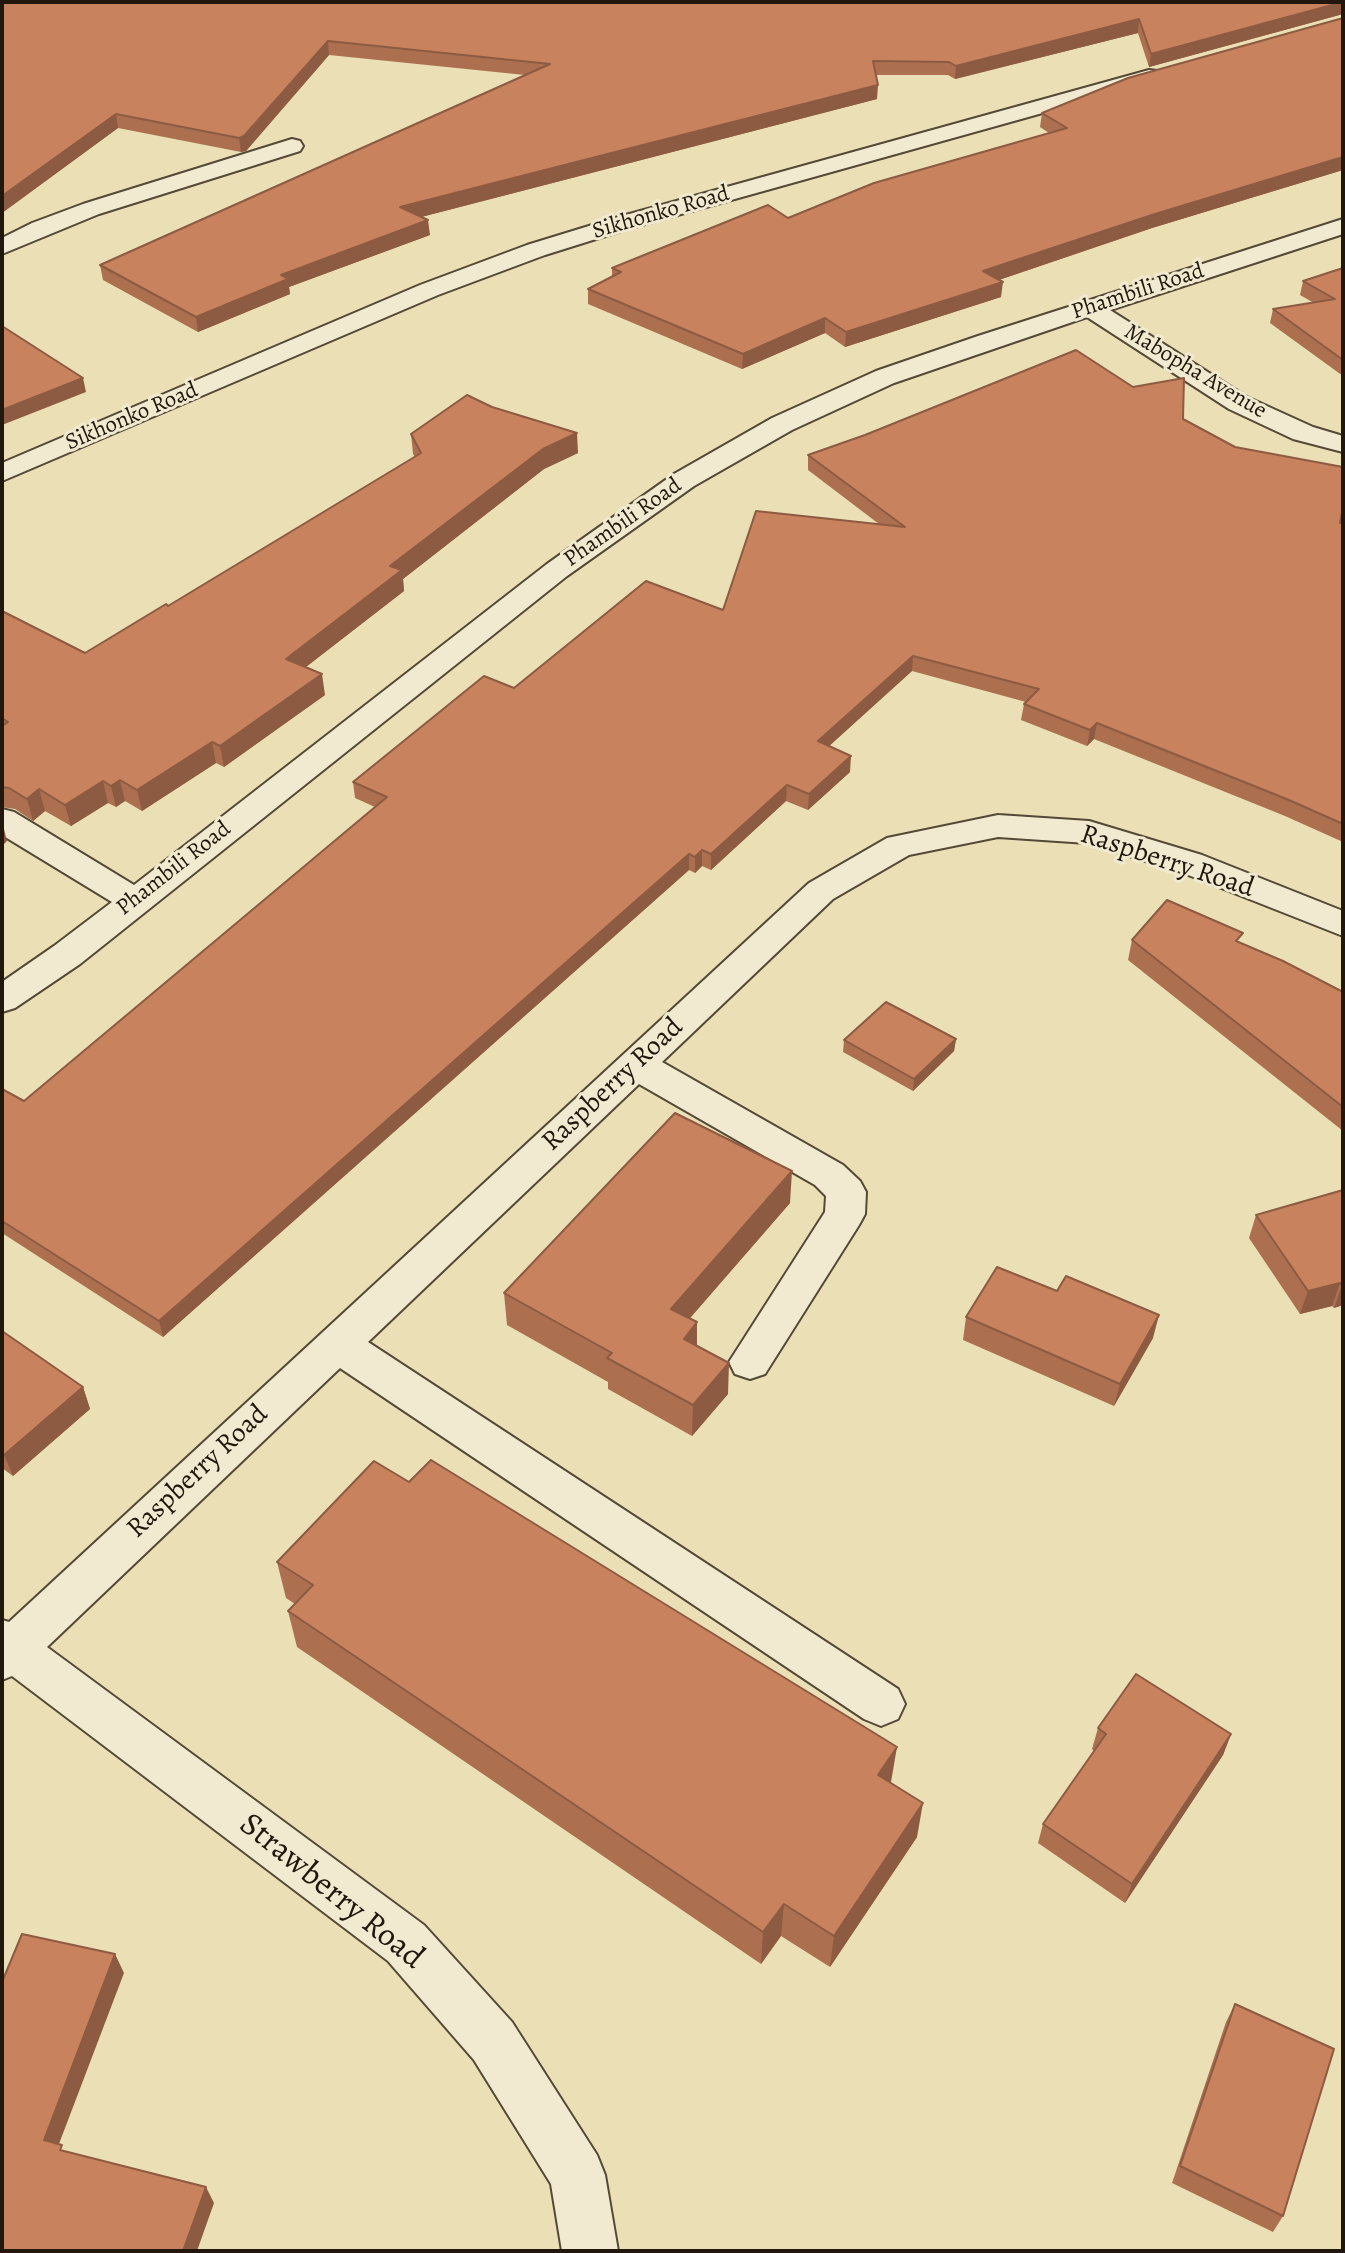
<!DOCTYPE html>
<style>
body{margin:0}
#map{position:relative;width:1345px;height:2253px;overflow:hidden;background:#ebdfb6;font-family:Alegreya,serif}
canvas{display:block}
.frame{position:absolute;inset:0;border:4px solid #21170c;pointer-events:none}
</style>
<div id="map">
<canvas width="1345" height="2253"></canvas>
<div class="frame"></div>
</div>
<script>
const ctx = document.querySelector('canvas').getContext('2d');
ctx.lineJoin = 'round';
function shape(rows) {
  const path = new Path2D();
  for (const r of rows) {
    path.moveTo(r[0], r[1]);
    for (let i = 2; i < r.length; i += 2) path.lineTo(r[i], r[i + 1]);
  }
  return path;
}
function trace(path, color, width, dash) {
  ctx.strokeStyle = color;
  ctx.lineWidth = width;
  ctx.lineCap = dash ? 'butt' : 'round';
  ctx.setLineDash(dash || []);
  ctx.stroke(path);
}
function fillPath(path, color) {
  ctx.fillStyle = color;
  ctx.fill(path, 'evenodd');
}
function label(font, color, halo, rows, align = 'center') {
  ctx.font = font + ' Alegreya,serif';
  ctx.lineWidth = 6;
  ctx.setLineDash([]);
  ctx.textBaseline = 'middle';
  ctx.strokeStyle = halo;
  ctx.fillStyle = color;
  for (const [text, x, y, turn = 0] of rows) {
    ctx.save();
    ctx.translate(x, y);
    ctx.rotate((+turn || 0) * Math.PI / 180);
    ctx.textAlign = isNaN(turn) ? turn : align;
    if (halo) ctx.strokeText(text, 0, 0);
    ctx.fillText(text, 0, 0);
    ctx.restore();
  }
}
const minor = shape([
 [1149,70,1157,71,1160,76,1157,81,631,228,545,255,438,295,2,481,2,463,420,285,527,245,615,218,1149,70],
 [292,139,300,141,303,146,300,151,99,214,2,254,2,238,32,223,83,204,292,139],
 [1343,219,1343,234,1110,310,1247,397,1313,427,1343,436,1343,452,1293,439,1229,409,1087,317,894,383,792,430,694,486,567,576,80,964,15,1008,2,1012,2,982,54,946,112,902,2,835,2,809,14,812,134,885,547,564,674,474,772,418,876,371,978,336,1343,219],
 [998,815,1089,821,1202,855,1343,911,1343,936,1178,871,1087,843,998,837,909,855,833,899,662,1062,843,1165,860,1181,866,1192,865,1214,859,1225,765,1374,750,1379,735,1374,729,1362,825,1212,826,1196,815,1185,639,1084,368,1342,898,1689,905,1704,898,1719,881,1726,864,1719,340,1368,47,1647,424,1925,512,2022,597,2155,605,2175,618,2251,562,2251,551,2184,474,2060,388,1961,12,1676,2,1680,2,1620,9,1622,809,883,887,838,998,815]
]);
trace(minor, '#544936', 4);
fillPath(minor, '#f2ead0');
fillPath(shape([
 [1343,2,1343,14,1149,67,1138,33,955,79,948,75,876,75,877,99,421,217,430,235,289,287,290,294,198,332,103,280,100,265,525,75,329,55,246,151,241,152,118,128,2,213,2,3],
 [1343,18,1343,170,1152,228,999,280,1001,297,845,347,825,333,742,369,588,304,588,289,612,277,612,268,788,218,1049,133,1040,127,1042,113],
 [1343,268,1343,376,1270,323,1273,309,1314,303,1300,295,1303,281],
 [1183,419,1340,523,1343,523,1343,842,1285,816,1094,739,1087,746,1021,720,1024,704,1026,702,912,671,829,746,850,772,808,810,786,801,711,870,702,866,695,873,689,870,163,1337,2,1233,2,1089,24,1101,375,807,355,798,353,782,514,688,723,610,879,524,808,470,808,455],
 [411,434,578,453,544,469,403,579,404,591,306,667,325,695,224,767,216,763,142,811,125,801,116,807,108,803,71,826,45,811,33,821,15,809,2,807,2,611,85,653,168,606,415,457,413,454],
 [1132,940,1240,943,1343,992,1343,1131,1128,960],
 [956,1039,954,1051,913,1091,843,1052,844,1040],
 [1343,1190,1343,1305,1334,1308,1332,1306,1300,1314,1249,1238,1256,1215],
 [790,1203,690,1318,697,1346,728,1394,692,1436,608,1389,608,1382,507,1325,504,1293],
 [966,1317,1153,1338,1114,1406,963,1340],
 [2,1331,83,1387,90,1409,13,1476,2,1468],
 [277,1562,891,1782,891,1783,917,1837,830,1967,781,1936,761,1964,297,1647,288,1611,295,1604,286,1598],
 [1098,1728,1231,1734,1223,1755,1125,1903,1038,1843,1043,1824,1094,1751,1092,1749],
 [1235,2004,1283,2216,1273,2232,1172,2183,1226,2022]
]), '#ac7051');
fillPath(shape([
 [1343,2,1343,14,1149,67,1151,54],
 [1139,19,1138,33,955,79,956,66],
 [328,41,329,55,246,151,241,152,239,138],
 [878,85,877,99,402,222,400,207],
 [116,114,118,128,2,213,2,196],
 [1343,157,1343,170,1152,228,981,286,983,271,1155,214],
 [428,220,430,235,289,287,290,294,198,332,196,317,281,275],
 [1003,282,1001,297,845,347,846,332],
 [825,318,825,333,742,369,743,354],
 [83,378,86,392,2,425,2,410],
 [577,433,578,453,544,469,403,579,404,591,289,680,286,659,390,566,543,449],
 [913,656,912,671,817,757,818,741],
 [322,674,325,695,224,767,220,746],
 [1097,723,1094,739,1087,746,1090,730],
 [212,742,216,763,142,811,137,790],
 [851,756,850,772,808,810,809,794],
 [120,780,125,801,116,807,111,786],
 [103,781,108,803,71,826,65,805],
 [787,785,786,801,711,870,711,854],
 [39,789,45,811,33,821,27,799],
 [2,821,7,841,2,846],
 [702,850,702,866,695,873,695,857],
 [689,854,689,870,163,1337,159,1321],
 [956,1039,954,1051,913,1091,914,1079],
 [792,1171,790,1203,671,1340,671,1309],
 [1340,1283,1332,1306,1300,1314,1308,1291],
 [1342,1285,1343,1285,1343,1305,1334,1308],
 [1159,1315,1153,1338,1114,1406,1120,1384],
 [697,1322,697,1354,684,1339],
 [729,1363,728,1394,692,1436,693,1405],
 [83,1387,90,1409,13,1476,4,1455],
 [1231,1734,1223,1755,1125,1903,1132,1884],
 [897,1747,891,1782,873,1808,878,1775],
 [923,1803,917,1837,830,1967,834,1936],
 [784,1904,781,1936,761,1964,763,1932],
 [115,1954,124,1973,54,2157,44,2140],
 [206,2187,214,2203,197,2251,183,2251]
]), '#8c5b42');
const building = shape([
 [9,2,1343,2,1151,54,1139,19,956,66,949,62,873,61,878,85,400,207,428,220,281,275,288,279,196,317,100,265,550,64,328,41,244,136,239,138,116,114,2,196,2,3,9,2],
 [1343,18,1343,157,1155,214,983,271,1003,282,846,332,825,318,743,354,588,289,621,272,612,268,768,205,788,218,874,183,1067,128,1042,113,1128,78,1343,18],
 [1343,268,1343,360,1273,309,1335,299,1303,281,1343,268],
 [2,326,83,378,2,410,2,326],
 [1076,350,1133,387,1184,378,1183,419,1235,447,1343,467,1343,508,1340,523,1343,523,1343,824,1289,800,1097,723,1090,730,1024,704,1039,689,913,656,818,741,851,756,809,794,787,785,711,854,702,850,695,857,689,854,159,1321,2,1221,2,1089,24,1101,387,797,353,782,484,676,514,688,646,581,723,610,756,511,905,527,808,455,865,435,1076,350],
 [467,395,492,407,577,433,543,449,390,566,402,570,286,659,322,674,220,746,212,742,137,790,120,780,111,786,103,781,65,805,39,789,27,799,9,788,2,787,2,726,8,722,2,718,2,611,85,653,166,604,168,606,421,453,411,434,467,395],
 [1167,900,1243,933,1236,941,1283,961,1343,992,1343,1107,1132,940,1167,900],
 [886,1002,956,1039,914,1079,844,1040,886,1002],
 [675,1113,792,1171,671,1309,697,1322,684,1339,729,1363,693,1405,607,1358,612,1353,504,1293,675,1113],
 [1343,1190,1343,1285,1342,1285,1340,1283,1308,1291,1256,1215,1343,1190],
 [997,1267,1057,1291,1066,1276,1159,1315,1120,1384,966,1317,997,1267],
 [2,1331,83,1387,4,1455,2,1453,2,1331],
 [431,1460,897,1747,878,1775,923,1803,834,1936,784,1904,763,1932,288,1611,313,1585,277,1562,374,1461,409,1482,431,1460],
 [1136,1674,1231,1734,1132,1884,1043,1824,1106,1734,1098,1728,1136,1674],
 [22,1934,115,1954,44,2140,62,2145,60,2150,206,2187,183,2251,2,2251,2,1982,22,1934],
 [1235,2004,1334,2049,1283,2216,1180,2166,1235,2004]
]);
fillPath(building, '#c8825e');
trace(building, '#8c5b42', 2);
label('23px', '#21170c', '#f2ead0', [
 ["Sikhonko Road",661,213,-16],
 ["Phambili Road",1138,292,-18],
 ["Mabopha Avenue",1195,372,31],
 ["Sikhonko Road",132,417,-23],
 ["Phambili Road",623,523,-35],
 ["Phambili Road",174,869,-38]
]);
label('28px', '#21170c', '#f2ead0', [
 ["Raspberry Road",1167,862,18],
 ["Raspberry Road",613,1085,-43],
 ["Raspberry Road",198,1472,-43]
]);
label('33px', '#21170c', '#f2ead0', [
 ["Strawberry Road",331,1892,39]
]);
</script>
